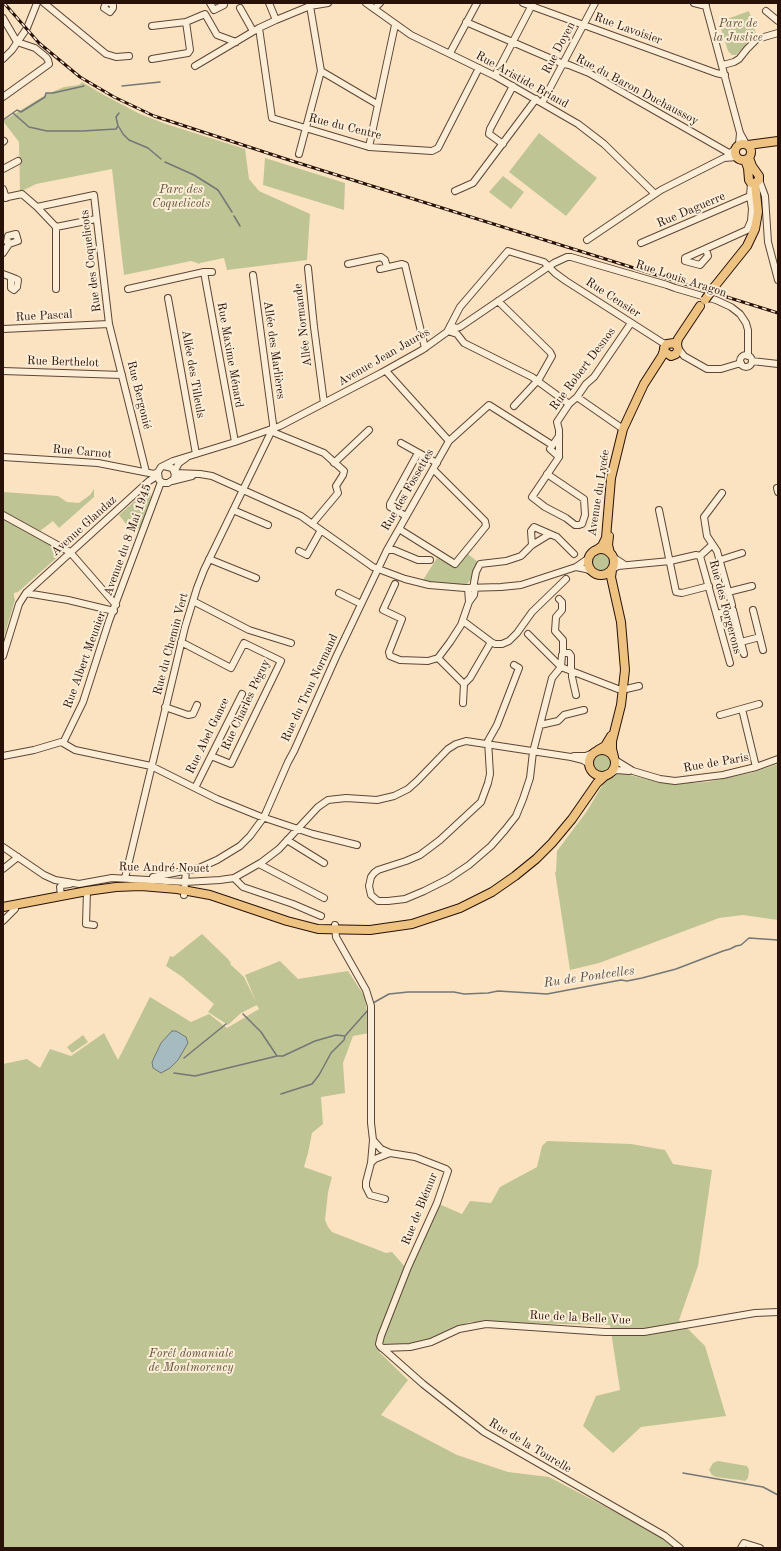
<!DOCTYPE html>
<meta charset="utf-8">
<style>
body{margin:0}
#map{position:relative;width:781px;height:1551px;overflow:hidden;background:#fbe3c1;font-family:"Old Standard TT",serif}
canvas{display:block}
.frame{position:absolute;inset:0;border:4px solid #271109;pointer-events:none}
</style>
<div id="map">
<canvas width="781" height="1551"></canvas>
<div class="frame"></div>
</div>
<script>
const ctx = document.querySelector('canvas').getContext('2d');
ctx.lineJoin = 'round';
function fillPath(path, color) {
  ctx.fillStyle = color;
  ctx.fill(path, 'evenodd');
}
function shape(rows) {
  const path = new Path2D();
  for (const r of rows) {
    if (r.length === 3) {
      path.moveTo(r[0] + r[2], r[1]);
      path.arc(r[0], r[1], r[2], 0, 2 * Math.PI);
      continue;
    }
    path.moveTo(r[0], r[1]);
    for (let i = 2; i < r.length; i += 2) path.lineTo(r[i], r[i + 1]);
  }
  return path;
}
function trace(path, color, width, dash) {
  ctx.strokeStyle = color;
  ctx.lineWidth = width;
  ctx.lineCap = dash ? 'butt' : 'round';
  ctx.setLineDash(dash || []);
  ctx.stroke(path);
}
function label(font, color, halo, rows, align = 'center') {
  ctx.font = font + ' "Old Standard TT",serif';
  ctx.lineWidth = 4;
  ctx.setLineDash([]);
  ctx.textBaseline = 'middle';
  ctx.strokeStyle = halo;
  ctx.fillStyle = color;
  for (const [text, x, y, turn = 0] of rows) {
    ctx.save();
    ctx.translate(x, y);
    ctx.rotate((+turn || 0) * Math.PI / 180);
    ctx.textAlign = isNaN(turn) ? turn : align;
    if (halo) ctx.strokeText(text, 0, 0);
    ctx.fillText(text, 0, 0);
    ctx.restore();
  }
}
fillPath(shape([
 [749,11,756,34,736,55,732,55,728,51,719,22],
 [82,82,102,94,140,114,166,124,245,149,249,179,259,191,310,214,307,260,227,270,224,258,200,263,200,264,191,261,124,275,112,169,36,184,20,192,19,142,3,121,47,94,64,87,79,85],
 [539,133,597,178,566,216,509,172],
 [265,158,345,183,344,210,263,185],
 [503,176,524,192,511,209,489,192],
 [94,489,94,497,59,528,53,521,40,531,3,511,3,492,58,496,67,502,79,503,90,495],
 [147,490,150,492,151,497,140,529,126,524,119,515],
 [3,518,60,550,62,553,18,592,14,593,14,597,15,600,3,640],
 [601,562,10],
 [468,554,478,562,472,578,467,584,438,584,423,580,437,558,455,567,457,567],
 [603,762,10],
 [778,764,778,920,743,915,719,918,599,963,570,970,555,872,556,872,557,851,587,811,606,779,617,772,668,784,707,782,751,773],
 [202,934,228,959,231,963,230,964,244,977,256,1002,245,975,280,961,298,979,348,971,365,997,369,1033,353,1036,343,1063,345,1093,321,1097,323,1124,312,1133,308,1153,304,1167,332,1177,328,1192,325,1220,328,1227,332,1232,386,1253,392,1252,405,1267,410,1270,439,1204,462,1214,470,1201,491,1203,500,1187,537,1167,542,1146,547,1141,631,1144,665,1150,673,1164,712,1170,698,1266,679,1320,705,1346,726,1416,641,1427,613,1453,583,1426,596,1396,620,1390,610,1325,469,1322,433,1338,410,1344,384,1346,378,1351,408,1380,381,1415,457,1455,508,1472,549,1477,663,1537,676,1548,3,1548,3,1064,27,1059,40,1068,50,1049,71,1056,104,1033,118,1060,150,997,191,1022,209,1014,227,1028,259,1009,257,1005,241,1013,228,1025,208,1012,214,1004,181,976,166,966,170,956,173,957],
 [83,1035,88,1042,72,1053,67,1047],
 [718,1461,747,1466,749,1470,748,1478,745,1481,740,1480,716,1477,712,1475,709,1470,713,1463]
]), '#bec493');
const water = shape([
 [172,1031,176,1031,186,1037,188,1043,178,1060,170,1068,161,1073,153,1068,152,1062,161,1043,172,1031]
]);
fillPath(water, '#a5bbbf');
trace(water, '#737776', 1);
trace(shape([
 [122,86,160,82],
 [13,113,29,127,47,131,82,131,116,129,118,126,116,117,119,113],
 [3,120,17,110,21,112,45,97,46,93,53,93,84,86],
 [119,127,123,134,129,140,148,148,161,159],
 [165,162,194,175,218,190,232,212],
 [234,216,240,226],
 [373,1003,389,994,408,992,454,992,464,994,488,993,498,991,547,994,621,980,627,981,642,978,676,969,723,951,730,949,736,946,741,945,749,938,778,940],
 [243,1014,261,1032,277,1056,283,1056,315,1041,336,1035,345,1036,368,1010],
 [184,1058,226,1024],
 [174,1073,195,1076,277,1056],
 [281,1094,312,1084,319,1075,331,1053,344,1040,345,1036],
 [683,1473,763,1487,778,1495]
]), '#737776', 1.5);
const minor = shape([
 [44,3,106,54,116,57,129,56],
 [106,3,104,8,110,12,113,8,113,5,110,3],
 [210,3,214,10,224,5,224,3],
 [269,3,276,20],
 [366,3,411,35,495,76,578,124,604,144,655,194],
 [523,3,716,73,725,75],
 [694,3,706,6],
 [705,3,740,133,746,144],
 [240,8,253,31],
 [374,9,380,3],
 [766,11,778,21],
 [3,18,17,42],
 [466,22,561,63,569,65,589,73,729,153],
 [152,26,186,22,205,14,217,35,236,42],
 [259,28,272,118,369,147,432,151,438,148,479,68],
 [450,53,477,3],
 [3,59,12,50,27,28,37,3],
 [152,59,188,53,190,50,186,22],
 [723,65,734,62,739,59,747,49,757,39,778,33],
 [195,66,259,28,276,20,310,6,328,3],
 [321,71,377,104],
 [495,76,533,3],
 [3,97,49,64,48,60,46,57,35,48,17,42],
 [542,103,595,3],
 [3,142,4,141],
 [503,144,489,134,490,129,513,86],
 [739,144,740,133],
 [369,147,395,25],
 [299,154,321,71,310,6],
 [727,156,735,149],
 [3,169,18,161],
 [759,180,765,196,768,242,778,280],
 [3,189,6,198],
 [455,191,473,183,536,99],
 [3,198,22,194,37,207,94,195,109,324,146,472],
 [37,207,56,227,96,219],
 [56,227,56,289],
 [587,240,661,190,724,158,737,157],
 [641,243,750,196],
 [706,249,708,256,700,265,685,261,685,258,747,230,751,221,752,209,750,196,751,183],
 [3,253,9,244,18,241,16,234,8,236,7,242,9,244],
 [348,264,381,257,385,260,387,267],
 [308,268,314,327,324,403],
 [380,269,402,264,405,265,425,348],
 [212,272,204,272,235,442],
 [3,274,11,277,16,279,18,280,17,287,14,290,11,288,11,277],
 [128,289,204,272],
 [168,298,196,454],
 [498,301,550,352,552,356,539,379,514,406],
 [450,326,457,328,460,327,554,263,567,257,571,257,667,285,675,288,716,300,731,307,740,314,746,323,748,330,748,356],
 [3,329,109,324],
 [448,331,457,334,464,343,532,377,569,404],
 [678,348,684,356,707,369,721,369,741,363],
 [746,361,6],
 [752,361,778,364],
 [3,371,122,375],
 [386,371,449,441],
 [577,397,623,429],
 [273,428,275,433,324,453,344,471,343,475,336,486,338,493,312,524],
 [401,443,437,463],
 [3,457,98,463,154,474,158,472],
 [559,457,550,449,559,436],
 [334,463,369,430],
 [164,466,172,468,175,473,174,479,168,483,163,483,159,480,158,472,161,467,173,461,235,442,280,426,381,373,422,350,447,332,460,307,508,251,544,262,555,273,566,281,663,343,667,344],
 [174,472,179,463,186,458],
 [175,473,200,474,212,476,301,516,373,567,405,579,429,585,465,588,501,587,521,585,576,567,589,558],
 [547,474,584,499,585,515,582,524,579,525,575,525,566,518,545,507,532,497,559,457,559,430,557,422,569,404,577,397,586,384,594,377,631,323],
 [172,481,192,476],
 [777,488,778,492],
 [722,493,704,517,707,536,717,551,732,605],
 [233,510,268,525],
 [659,510,676,592,682,593,709,586],
 [3,515,70,552,116,605],
 [406,516,390,507,390,504,418,453],
 [399,529,455,564,486,526,485,521,434,470],
 [532,545,531,531,534,527,550,534],
 [387,550,449,441,489,405,549,443],
 [299,551,307,555,321,530],
 [700,556,730,663],
 [613,557,625,565],
 [209,559,256,578],
 [720,560,742,553],
 [576,567,586,569,593,572],
 [613,569,618,566,670,561,696,555,700,556,712,545],
 [395,584,383,610,402,619,389,652,390,656,400,660,428,661,438,658,450,642,461,625,469,602],
 [468,588,469,602,474,595,475,588],
 [473,588,476,572,480,564,506,561,521,556,532,545,550,534,557,537,574,554],
 [728,592,752,586],
 [26,593,68,600,114,611],
 [339,593,361,604],
 [559,599,562,602,562,610,556,617,555,631,563,640,563,653],
 [193,601,249,630,291,643],
 [753,610,763,650],
 [717,614,733,610,744,654],
 [463,621,491,642,495,644,502,644,509,641,517,633,532,612,566,579],
 [528,634,561,667,618,689,626,689,639,686],
 [181,642,231,668,244,643,281,661,231,764,211,756],
 [741,642,760,637],
 [3,656,19,604,26,593,149,481,157,476],
 [438,658,464,684],
 [514,665,519,668,497,725,488,741,490,774,488,783,481,802,440,840,420,855,406,861,378,870,374,873,371,877,369,886,371,895,378,901,388,901,405,899,424,891,448,879,469,865,491,846,505,830,516,816,523,799,530,778,533,752,552,678,561,667],
 [561,667,562,655,563,653,569,653,571,656,571,671],
 [572,671,572,677,576,695],
 [464,684,470,678,491,642],
 [463,703,464,684],
 [165,707,188,715,193,714,197,705],
 [742,709,756,767],
 [720,715,759,704],
 [540,725,558,721,564,715,584,710],
 [63,743,75,750,151,766,217,799,259,816,313,834,357,845],
 [63,743,83,702,109,621,161,482],
 [3,756,34,750,61,742,63,743],
 [574,756,586,756,593,753],
 [615,760,633,771,660,779,675,781,723,775,756,767,778,759],
 [610,774,616,770,629,771],
 [195,788,242,694],
 [287,840,324,863],
 [3,847,44,875,55,880,79,884,112,878,185,882,220,880,234,878,262,862,279,849,318,807,328,800,346,798,377,800,394,796,408,789,417,781,448,749,456,744,466,741,571,757,583,760,589,764],
 [259,864,324,898],
 [3,869,18,857],
 [153,877,199,868,217,860,240,846,250,836,264,817,288,762,294,751,336,657,387,550,394,550,418,560,430,560],
 [125,878,185,627,197,588,204,570,273,428,273,424,253,275],
 [234,878,243,887,293,904,321,916],
 [87,891,86,924,94,925],
 [61,895,60,887,62,885,70,884],
 [184,895,186,870],
 [3,921,15,909,15,905],
 [335,925,336,937,366,990,371,1006,371,1123,373,1140,381,1149,390,1153,415,1157,446,1169,448,1171,437,1203,408,1267,381,1336,379,1344,380,1346,423,1384,484,1432,665,1536,680,1548],
 [373,1140,371,1163,366,1182,366,1187,370,1195,385,1199],
 [371,1163,375,1159,390,1153],
 [382,1348,410,1347,431,1342,459,1329,486,1324,605,1332,644,1332,755,1313,778,1312],
 [741,1548,744,1543,760,1548]
]);
const major = shape([
 [743,152,8],
 [748,145,778,141],
 [749,158,752,166,759,176,759,180,755,183],
 [745,160,748,168,749,180,751,183,755,183],
 [715,286,747,246,755,229,758,212,755,183],
 [677,346,674,343,667,344,664,348,665,352,671,356,676,354,678,350,677,344,678,339,700,306],
 [609,536,608,545,610,553],
 [601,562,13],
 [595,551,602,546,606,538,611,478,623,429,644,384,662,356,664,350],
 [612,570,611,577,621,622,625,670,621,705,612,741,612,749,614,757],
 [602,763,13],
 [598,750,605,746,611,736],
 [3,907,87,891,116,887,141,886,177,889,210,895,287,921,318,929,370,930,412,924,460,908,492,892,515,876,536,859,552,843,572,819,597,783,606,775]
]);
trace(minor, '#5c4637', 8);
trace(major, '#271109', 10);
trace(minor, '#fcedd7', 6);
trace(major, '#eec280', 8);
const rail = shape([
 [4,3,39,43,80,77,114,97,154,116,292,161,778,313]
]);
trace(rail, '#271109', 3);
trace(rail, '#fcedd7', 1.5, [4.5]);
const majorBridge = shape([
 [705,300,715,286]
]);
trace(majorBridge, '#271109', 10, []);
trace(majorBridge, '#eec280', 8);
label('italic 12px', '#5c5039', '#fcedd7', [
 ["Parc de",738,24],
 ["la Justice",738,38],
 ["Parc des",181,190],
 ["Coquelicots",181,204],
 ["Forêt domaniale",191,1354],
 ["de Montmorency",191,1368]
]);
label('12px', '#271109', '#fcedd7', [
 ["Rue Lavoisier",628,29,20],
 ["Rue Doyen",559,48,-62],
 ["Rue Aristide Briand",522,80,29],
 ["Rue du Baron Duchaussoy",637,90,28],
 ["Rue du Centre",345,127,14],
 ["Rue Daguerre",691,210,-23],
 ["Rue des Coquelicots",91,261,-97],
 ["Rue Louis Aragon",681,279,18],
 ["Rue Censier",613,298,33],
 ["Rue Pascal",44,316,-3],
 ["Allée Normande",303,325,-97],
 ["Allée des Marlières",274,350,82],
 ["Rue Maxime Ménard",230,355,80],
 ["Avenue Jean Jaurès",384,357,-30],
 ["Rue Berthelot",63,362,2],
 ["Rue Robert Desnos",583,369,-53],
 ["Allée des Tilleuls",193,374,80],
 ["Rue Bergonié",139,395,76],
 ["Rue Carnot",82,452,5],
 ["Rue des Fossettes",408,490,-60],
 ["Avenue du Lycée",599,493,-81],
 ["Avenue Glandaz",84,526,-42],
 ["Avenue du 8 Mai 1945",128,540,-70],
 ["Rue des Forgerons",725,607,75],
 ["Rue du Chemin Vert",171,644,-75],
 ["Rue Albert Meunier",85,660,-70],
 ["Rue du Trou Normand",310,688,-65],
 ["Rue Charles Péguy",246,705,-65],
 ["Rue Abel Gance",208,736,-64],
 ["Rue de Paris",716,763,-10],
 ["Rue André Nouet",164,868,1],
 ["Rue de Blémur",420,1209,-68],
 ["Rue de la Belle Vue",580,1318,3],
 ["Rue de la Tourelle",530,1446,31]
]);
label('italic 13px', '#534c49', '#fcedd7', [
 ["Ru de Pontcelles",589,977,-8]
]);
</script>
